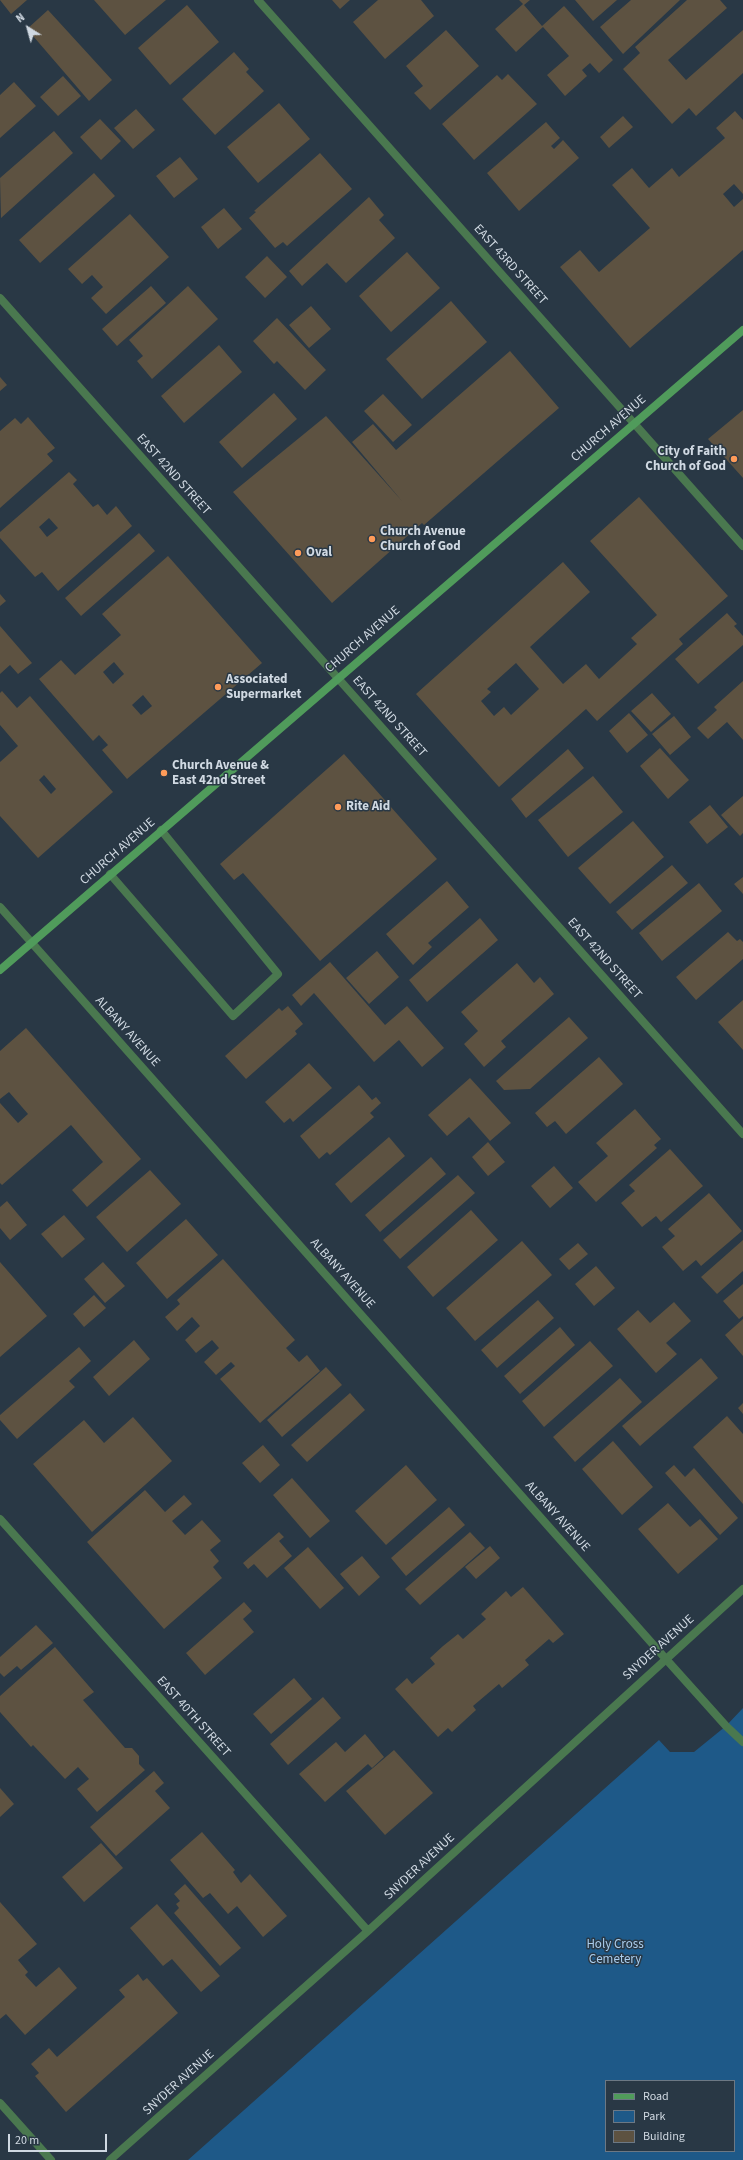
<!DOCTYPE html>
<style>
body{margin:0}
#map{position:relative;width:743px;height:2160px;overflow:hidden;background:#293845;font-family:"Source Sans 3",sans-serif}
canvas{display:block}
.legend{position:absolute;left:605px;top:2080px;width:130px;height:72px;box-sizing:border-box;background:#293845;border:1px solid #6c7884;margin:0;padding:5px 7px;list-style:none;font-size:12px;color:#d0d9e2}
.legend li{display:flex;align-items:center;gap:8px;height:20px}
.legend b{width:20px;border:1px solid #6c7884}
.north{position:absolute;left:8px;top:8px;width:40px;height:40px;-webkit-text-stroke:3px #293845;paint-order:stroke;rotate:323deg;font-size:11px;font-weight:700;line-height:16px;text-align:center;color:#d0d9e2}
.north::after{content:'';display:block;margin:auto;width:14px;height:18px;background:#d0d9e2;clip-path:polygon(50% 0,100% 100%,50% 72%,0 100%)}
.scale{position:absolute;left:8px;top:2134px;width:99px;height:18px;box-sizing:border-box;border:2px solid #d0d9e2;border-top:0;padding-left:5px;font-size:12px;line-height:14px;white-space:nowrap;color:#d0d9e2;-webkit-text-stroke:3px #293845;paint-order:stroke}
</style>
<div id="map">
<canvas width="743" height="2160"></canvas>
<ul class="legend">
<li><b style="height:5px;background:#509b5b"></b>Road</li>
<li><b style="height:11px;background:#1e5988"></b>Park</li>
<li><b style="height:11px;background:#5d5241"></b>Building</li>
</ul>
<div class="north">N</div>
<div class="scale">20 m</div>
</div>
<script>
const ctx = document.querySelector('canvas').getContext('2d');
ctx.lineJoin = 'round';
function fillPath(path, color) {
  ctx.fillStyle = color;
  ctx.fill(path, 'evenodd');
}
function shape(rows) {
  const path = new Path2D();
  for (const r of rows) {
    path.moveTo(r[0], r[1]);
    for (let i = 2; i < r.length; i += 2) path.lineTo(r[i], r[i + 1]);
  }
  return path;
}
function trace(path, color, width, dash) {
  ctx.strokeStyle = color;
  ctx.lineWidth = width;
  ctx.lineCap = dash ? 'butt' : 'round';
  ctx.setLineDash(dash || []);
  ctx.stroke(path);
}
function label(font, color, halo, rows, align = 'center') {
  ctx.font = font + ' "Source Sans 3",sans-serif';
  ctx.lineWidth = 3;
  ctx.setLineDash([]);
  ctx.textBaseline = 'middle';
  ctx.strokeStyle = halo;
  ctx.fillStyle = color;
  for (const [text, x, y, turn = 0] of rows) {
    ctx.save();
    ctx.translate(x, y);
    ctx.rotate((+turn || 0) * Math.PI / 180);
    ctx.textAlign = isNaN(turn) ? turn : align;
    if (halo) ctx.strokeText(text, 0, 0);
    ctx.fillText(text, 0, 0);
    ctx.restore();
  }
}
fillPath(shape([
 [743,1708,743,2160,188,2160,659,1740,670,1752,694,1752,726,1726],
 [606,2081,734,2081,734,2151,606,2151]
]), '#1e5988');
fillPath(shape([
 [0,0,27,0,11,14],
 [94,0,166,0,125,35],
 [332,0,350,0,340,9],
 [378,0,421,0,434,16,385,59,353,22],
 [519,0,530,0,524,5,542,26,564,6,613,60,599,73,590,63,582,70,587,76,565,96,547,75,569,56,543,27,516,52,495,29,523,4],
 [575,0,617,0,593,21],
 [631,0,680,0,623,54,600,27],
 [687,0,720,0,727,8,668,60,686,80,743,30,743,73,696,116,689,108,672,124,623,69,640,53,635,47],
 [187,5,219,42,170,85,138,48],
 [48,10,112,80,89,101,27,29],
 [446,30,479,66,430,110,414,93,423,86,406,66],
 [234,52,249,69,246,72,264,91,215,135,182,99],
 [508,74,537,104,474,160,442,124,497,75,502,80],
 [63,76,81,96,58,116,40,97],
 [14,82,36,106,0,138,0,95],
 [279,103,310,139,258,183,227,147],
 [136,109,155,130,133,149,114,128],
 [735,111,743,120,743,194,734,184,723,194,734,207,743,199,743,250,630,348,560,267,580,250,599,272,650,228,612,185,632,168,649,188,672,168,679,177,725,138,716,128],
 [623,116,633,127,609,148,600,137],
 [100,119,121,141,101,160,80,137],
 [546,122,560,138,551,146,554,149,563,140,579,158,519,211,487,173],
 [54,131,73,153,1,218,0,178],
 [320,153,352,189,287,246,283,242,275,248,249,218,256,212,254,211],
 [180,157,198,179,174,198,156,176],
 [94,173,115,196,40,263,19,240],
 [369,197,384,215,379,220,395,238,346,283,327,263,302,286,289,271],
 [224,208,242,229,218,249,201,227],
 [130,214,169,257,106,314,91,298,103,287,92,275,82,284,68,269],
 [407,252,440,288,391,332,359,296],
 [267,256,287,277,265,298,245,277],
 [151,286,166,303,117,346,102,329],
 [188,286,218,319,152,379,137,361,143,356,129,340],
 [451,301,487,342,422,399,386,359],
 [311,306,331,329,309,348,289,325],
 [277,318,326,370,305,390,277,361,274,364,253,341],
 [219,345,242,372,184,423,161,396],
 [510,351,559,408,424,525,422,523,332,603,233,492,326,416,402,501,352,442,373,424,396,450],
 [0,377,7,385,0,391],
 [274,393,297,419,242,468,219,442],
 [383,394,412,425,393,442,364,411],
 [743,410,743,478,708,439],
 [28,417,55,448,47,454,53,461,0,508,0,431,15,418,21,424],
 [69,472,77,480,73,484,93,507,98,504,107,515,116,506,132,526,58,591,42,572,35,577,0,538,0,532],
 [49,518,58,528,47,537,39,527],
 [639,497,728,596,679,639,683,644,597,721,586,709,499,787,416,694,563,562,590,592,530,647,563,684,586,664,599,679,637,644,631,638,657,615,590,541],
 [516,663,539,689,511,715,504,707,494,716,481,701,491,692,487,689],
 [139,533,155,551,81,616,65,598],
 [168,556,262,663,127,779,102,750,108,745,99,735,93,741,39,679,61,660,75,675,121,635,102,614],
 [114,662,124,674,113,684,103,672],
 [143,695,152,706,141,715,132,705],
 [0,594,6,601,0,606],
 [727,613,737,624,734,626,743,636,743,645,698,684,675,659],
 [0,626,32,663,18,674,10,665,0,674],
 [743,681,743,740,727,722,708,739,697,728,717,710,714,707],
 [2,691,17,708,30,696,113,792,38,858,0,816,0,762,18,746,0,725,0,693],
 [44,775,56,789,51,794,39,780],
 [652,693,671,714,651,732,631,711],
 [629,713,648,735,627,753,609,731],
 [674,716,691,737,670,755,652,734],
 [660,748,689,780,668,799,640,766],
 [568,749,584,768,526,818,511,799],
 [344,754,437,859,320,961,243,873,234,880,220,864],
 [593,776,623,812,568,857,538,820],
 [743,796,743,833,740,836,721,815],
 [710,805,728,827,707,844,689,822],
 [633,821,664,857,610,904,578,868],
 [672,865,688,883,632,930,616,912],
 [743,877,743,894,734,884],
 [447,881,469,907,428,943,432,947,413,965,386,934],
 [699,883,722,911,662,961,639,933],
 [480,918,498,940,427,1002,409,980],
 [728,932,737,941,740,939,743,942,743,959,696,1000,676,977],
 [377,951,399,977,369,1004,346,978],
 [330,962,385,1025,407,1006,444,1048,422,1067,399,1040,374,1062,314,993,301,1006,292,995],
 [517,963,534,983,540,977,554,994,501,1041,506,1047,484,1067,464,1044,478,1031,461,1012],
 [743,1000,743,1050,718,1022],
 [288,1006,303,1024,295,1031,297,1034,246,1079,225,1056,279,1008,282,1011],
 [569,1017,588,1038,530,1089,504,1090,496,1081],
 [26,1028,141,1159,87,1207,72,1190,103,1162,71,1125,2,1185,0,1183,0,1103,18,1123,28,1114,9,1092,0,1099,0,1051],
 [599,1057,623,1084,566,1134,555,1121,547,1127,535,1113],
 [309,1063,332,1088,293,1122,290,1118,284,1123,265,1102],
 [470,1078,511,1123,490,1141,469,1117,447,1136,428,1115],
 [359,1085,372,1100,376,1097,381,1103,370,1113,374,1117,330,1155,327,1152,319,1159,300,1136],
 [635,1109,661,1139,654,1145,657,1148,596,1202,578,1182,608,1156,596,1143],
 [389,1137,405,1156,351,1203,335,1184],
 [488,1142,505,1162,488,1176,472,1157],
 [670,1149,703,1186,661,1222,656,1216,642,1227,621,1203,635,1191,629,1185],
 [431,1157,446,1174,380,1232,365,1215],
 [554,1166,573,1188,550,1208,531,1186],
 [150,1170,181,1204,127,1252,96,1217],
 [458,1175,475,1193,400,1259,383,1240],
 [709,1193,742,1231,701,1266,696,1260,683,1271,662,1247,675,1236,668,1229],
 [7,1201,27,1225,10,1240,0,1228,0,1207],
 [471,1210,498,1240,433,1297,407,1267],
 [64,1215,85,1239,62,1258,41,1234],
 [186,1219,218,1255,167,1299,136,1263],
 [743,1240,743,1271,717,1294,701,1277],
 [522,1241,552,1275,475,1341,446,1308],
 [578,1243,588,1254,569,1270,559,1259],
 [223,1259,295,1340,286,1348,299,1362,307,1355,320,1371,260,1423,220,1379,235,1366,231,1362,216,1375,204,1362,219,1348,212,1340,196,1353,185,1340,200,1326,192,1317,177,1331,165,1317,180,1304,177,1300],
 [0,1262,47,1316,0,1357],
 [103,1262,125,1286,105,1303,84,1279],
 [596,1266,615,1288,594,1306,575,1284],
 [743,1284,743,1316,739,1319,723,1301],
 [94,1295,106,1308,84,1327,73,1314],
 [538,1300,554,1318,497,1368,481,1350],
 [674,1302,691,1321,666,1343,677,1354,656,1373,617,1329,638,1310,650,1323],
 [743,1319,743,1356,725,1335],
 [560,1327,575,1345,520,1394,504,1376],
 [134,1340,150,1359,109,1396,93,1377],
 [590,1341,613,1366,544,1427,522,1401],
 [79,1347,91,1361,69,1381,75,1387,17,1439,0,1420,0,1415],
 [701,1358,718,1378,640,1446,622,1426],
 [326,1367,342,1385,282,1437,267,1420],
 [620,1378,642,1402,575,1462,553,1437],
 [350,1393,365,1410,307,1462,291,1445],
 [743,1403,743,1414,738,1408],
 [727,1416,743,1434,743,1504,693,1447],
 [133,1417,172,1461,92,1532,33,1464,84,1420,104,1443],
 [613,1441,653,1487,622,1515,582,1469],
 [263,1445,280,1465,260,1483,242,1463],
 [406,1465,437,1500,386,1545,355,1511],
 [674,1465,685,1477,694,1468,738,1518,720,1535,665,1473],
 [292,1478,330,1521,310,1538,273,1495],
 [145,1490,165,1512,184,1495,192,1504,172,1521,185,1535,202,1520,221,1541,210,1550,219,1561,213,1567,222,1578,164,1629,87,1542],
 [668,1503,690,1527,700,1519,718,1539,678,1574,638,1529],
 [449,1507,465,1525,406,1576,391,1558],
 [279,1532,284,1537,279,1541,292,1556,267,1578,254,1564,248,1569,243,1563],
 [470,1532,485,1548,420,1605,405,1589],
 [490,1546,500,1558,476,1579,465,1567],
 [308,1547,344,1588,320,1609,284,1568],
 [362,1556,380,1577,359,1596,340,1574],
 [523,1587,564,1634,553,1643,549,1639,525,1660,529,1665,502,1688,499,1684,473,1706,476,1710,452,1732,448,1728,438,1737,395,1689,407,1678,412,1684,435,1664,430,1658,443,1646,458,1634,463,1639,486,1619,481,1614,506,1591,511,1597],
 [244,1602,252,1611,243,1619,254,1632,205,1675,186,1653],
 [36,1625,53,1643,21,1670,17,1666,4,1677,0,1673,0,1657],
 [55,1647,94,1692,83,1700,125,1748,132,1748,139,1756,139,1764,145,1770,97,1812,77,1789,89,1779,78,1767,65,1779,33,1745,31,1747,0,1712,0,1696],
 [294,1678,312,1699,271,1734,253,1714],
 [323,1697,341,1718,288,1765,270,1744],
 [365,1734,384,1757,372,1768,368,1764,325,1802,299,1774,336,1742,345,1752],
 [394,1750,433,1793,385,1835,346,1791],
 [154,1771,164,1783,155,1791,170,1808,116,1856,90,1827],
 [0,1788,14,1804,0,1817],
 [202,1832,235,1870,233,1872,241,1883,250,1874,287,1916,263,1937,237,1906,228,1914,210,1893,203,1898,170,1860],
 [101,1843,123,1868,84,1902,62,1877],
 [185,1884,241,1948,220,1966,174,1913,179,1908,176,1904,180,1901,174,1894],
 [0,1902,37,1944,18,1960,28,1972,25,1975,36,1987,59,1967,77,1988,25,2035,6,2014,0,2019],
 [157,1904,220,1976,201,1992,172,1959,163,1966,130,1928],
 [138,1974,143,1981,147,1978,178,2013,66,2112,35,2076,39,2073,31,2064,49,2048,57,2057,125,1997,119,1990]
]), '#5d5241');
trace(shape([
 [110,874,233,1016,278,974,161,830],
 [665,1658,726,1726,743,1742]
]), '#4a784f', 8);
trace(shape([
 [258,0,743,546],
 [0,298,743,1134],
 [0,907,665,1658],
 [0,1519,368,1931],
 [0,2103,51,2160],
 [110,2160,368,1931,743,1589]
]), '#4a784f', 8);
trace(shape([
 [0,970,743,330]
]), '#509b5b', 8);
for (const [x, y, r, color] of [
 [734,459,4,"#fe9b59"],
 [372,539,4,"#fe9b59"],
 [298,553,4,"#fe9b59"],
 [218,687,4,"#fe9b59"],
 [164,773,4,"#fe9b59"],
 [338,807,4,"#fe9b59"]
]) {
  const dot = new Path2D();
  dot.arc(x, y, r, 0, 2 * Math.PI);
  ctx.fillStyle = color;
  ctx.fill(dot);
  trace(dot, '#293845', 1.5);
}
label('13px', '#d0d9e2', '#293845', [
 ["EAST 43RD STREET",510,265,48],
 ["CHURCH AVENUE",609,429,-41],
 ["EAST 42ND STREET",173,475,48],
 ["CHURCH AVENUE",363,640,-41],
 ["EAST 42ND STREET",389,717,48],
 ["CHURCH AVENUE",118,852,-41],
 ["EAST 42ND STREET",604,959,48],
 ["ALBANY AVENUE",127,1032,48],
 ["ALBANY AVENUE",342,1274,48],
 ["ALBANY AVENUE",557,1517,48],
 ["SNYDER AVENUE",659,1648,-42],
 ["EAST 40TH STREET",193,1717,48],
 ["SNYDER AVENUE",420,1867,-43],
 ["SNYDER AVENUE",179,2083,-42]
]);
label('bold 13px', '#d0d9e2', '#293845', [
 ["City of Faith",726,452,"right"],
 ["Church of God",726,467,"right"],
 ["Church Avenue",380,532],
 ["Church of God",380,547],
 ["Oval",306,553],
 ["Associated",226,680],
 ["Supermarket",226,695],
 ["Church Avenue &",172,766],
 ["East 42nd Street",172,781],
 ["Rite Aid",346,807]
], 'left');
label('13px', '#aacded', '#293845', [
 ["Holy Cross",615,1945],
 ["Cemetery",615,1960]
]);
</script>
